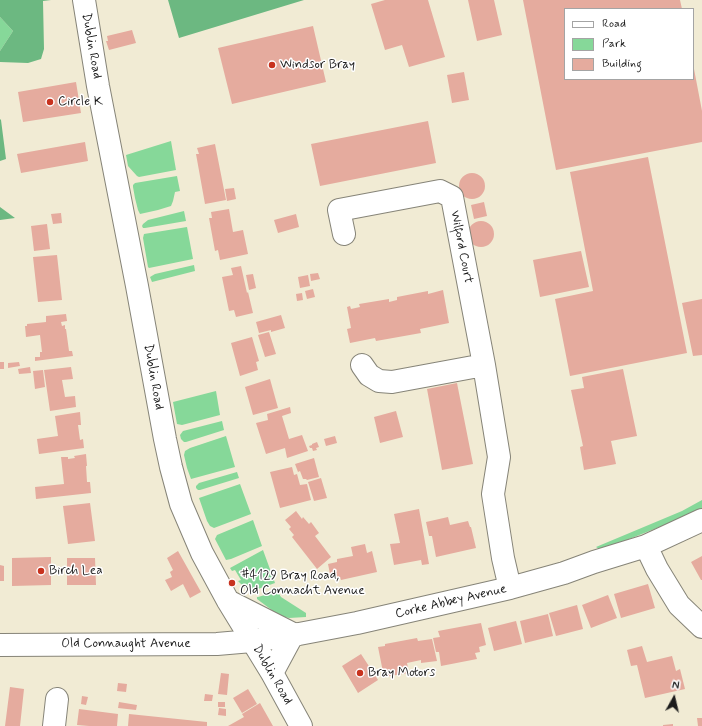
<!DOCTYPE html>
<style>
body{margin:0}
#map{position:relative;width:702px;height:726px;overflow:hidden;background:#f1ebd4;font-family:Mynerve,sans-serif}
canvas{display:block}
.legend{position:absolute;left:564px;top:8px;width:130px;height:72px;box-sizing:border-box;background:#fff;border:1px solid #a4a4a4;margin:0;padding:5px 7px;list-style:none;font-size:12px;color:#1c1c1c}
.legend li{display:flex;align-items:center;gap:8px;height:20px}
.legend b{width:20px;border:1px solid #a4a4a4}
.north{position:absolute;left:654px;top:678px;width:40px;height:40px;-webkit-text-stroke:3px #fff;paint-order:stroke;rotate:8deg;font-size:11px;font-weight:700;line-height:16px;text-align:center;color:#1c1c1c}
.north::after{content:'';display:block;margin:auto;width:14px;height:18px;background:#1c1c1c;clip-path:polygon(50% 0,100% 100%,50% 72%,0 100%)}
</style>
<div id="map">
<canvas width="702" height="726"></canvas>
<ul class="legend">
<li><b style="height:5px;background:#fff"></b>Road</li>
<li><b style="height:11px;background:#86d899"></b>Park</li>
<li><b style="height:11px;background:#e5ab9e"></b>Building</li>
</ul>
<div class="north">N</div>
</div>
<script>
const ctx = document.querySelector('canvas').getContext('2d');
ctx.lineJoin = 'round';
function fillPath(path, color) {
  ctx.fillStyle = color;
  ctx.fill(path, 'evenodd');
}
function shape(rows) {
  const path = new Path2D();
  for (const r of rows) {
    if (r.length === 3) {
      path.moveTo(r[0] + r[2], r[1]);
      path.arc(r[0], r[1], r[2], 0, 2 * Math.PI);
      continue;
    }
    path.moveTo(r[0], r[1]);
    for (let i = 2; i < r.length; i += 2) path.lineTo(r[i], r[i + 1]);
  }
  return path;
}
function trace(path, color, width, dash) {
  ctx.strokeStyle = color;
  ctx.lineWidth = width;
  ctx.lineCap = dash ? 'butt' : 'round';
  ctx.setLineDash(dash || []);
  ctx.stroke(path);
}
function label(font, color, halo, rows, align = 'center') {
  ctx.font = font + ' Mynerve,sans-serif';
  ctx.lineWidth = 3;
  ctx.setLineDash([]);
  ctx.textBaseline = 'middle';
  ctx.strokeStyle = halo;
  ctx.fillStyle = color;
  for (const [text, x, y, turn = 0] of rows) {
    ctx.save();
    ctx.translate(x, y);
    ctx.rotate((+turn || 0) * Math.PI / 180);
    ctx.textAlign = isNaN(turn) ? turn : align;
    if (halo) ctx.strokeText(text, 0, 0);
    ctx.fillText(text, 0, 0);
    ctx.restore();
  }
}
fillPath(shape([
 [0,17,13,31,0,51],
 [171,141,176,170,139,177,137,176,128,166,126,155],
 [177,176,180,191,175,192,173,201,171,206,158,210,140,214,138,210,135,198,133,187,133,185,135,183],
 [184,211,186,221,145,228,143,228,142,226,143,224,148,220],
 [187,227,193,259,154,267,149,268,148,267,143,238,144,234],
 [194,265,195,271,152,282,150,277,155,274],
 [216,391,220,415,182,425,177,424,173,402],
 [222,421,224,430,186,442,184,442,181,439,180,435,183,431],
 [226,436,235,467,191,479,187,468,184,455,185,451,190,448],
 [237,472,239,478,200,490,198,490,196,488,196,486,199,483],
 [240,484,251,514,214,528,210,526,207,521,199,498],
 [702,500,702,508,667,524,604,549,599,549,596,547,682,511],
 [253,520,262,546,231,559,226,560,215,539,217,535],
 [263,550,275,583,258,589,250,590,245,588,238,581,241,580,235,570,232,571,230,568],
 [275,592,278,592,281,597,306,613,306,617,289,618,281,616,273,611,257,599,257,597,258,597]
]), '#86d899');
fillPath(shape([
 [0,0,51,0,43,1,44,49,41,59,28,63,0,62,0,51,13,31,0,17],
 [168,0,304,0,179,38],
 [0,119,1,120,6,159,0,161],
 [0,207,15,218,0,220]
]), '#6cb881');
fillPath(shape([
 [385,0,428,0,445,57,409,67,402,45,385,50,371,4],
 [468,0,494,0,502,35,477,41],
 [523,0,680,0,682,9,565,9,565,79,693,79,693,69,694,69,702,111,702,142,556,170],
 [313,26,326,82,232,104,218,48],
 [132,30,136,43,109,50,106,41,108,41,107,36],
 [464,72,469,100,452,103,447,75],
 [76,82,81,113,23,122,18,92],
 [428,121,436,163,320,186,311,144],
 [85,142,88,161,21,173,17,154],
 [215,144,226,200,205,204,196,154,199,154,197,148],
 [648,157,687,353,570,376,555,299,593,291,570,172],
 [472,186,13],
 [234,188,236,199,227,201,225,189],
 [484,202,487,216,474,219,471,205],
 [229,209,233,232,243,230,248,254,220,260,218,250,215,251,209,218,212,218,211,212],
 [61,213,62,223,53,224,51,214],
 [296,214,299,227,278,233,274,220],
 [481,234,13],
 [47,224,50,249,34,251,31,226],
 [581,251,589,287,540,297,533,260],
 [57,255,62,300,38,302,33,257],
 [241,266,247,293,248,292,253,313,236,317,234,310,229,311,222,277,233,275,231,268],
 [318,273,320,279,311,281,310,274],
 [253,274,256,288,249,290,246,275],
 [308,275,310,286,300,288,298,277],
 [313,289,315,297,307,299,305,291],
 [443,290,449,323,420,329,421,333,376,341,375,338,350,343,347,329,351,328,347,307,350,306,351,309,360,307,359,304,389,299,389,302,397,300,397,297,428,291,428,294],
 [302,293,303,300,297,301,296,294],
 [702,299,702,355,693,356,682,303],
 [66,314,67,321,61,322,62,326,65,325,65,329,66,329,69,351,72,351,73,356,35,361,35,357,40,357,40,352,42,352,40,335,26,337,25,326,27,326,27,324,46,322,46,316],
 [281,315,285,328,271,332,271,330,259,333,256,322],
 [269,332,276,354,265,357,258,335],
 [252,337,259,361,256,362,258,370,240,376,231,343],
 [0,362,4,362,4,369,0,369],
 [19,362,20,366,8,368,8,363],
 [30,367,31,373,19,374,18,369],
 [71,367,73,379,62,380,65,397,75,396,76,407,50,411,44,370],
 [623,369,637,436,611,441,616,464,584,470,580,447,583,446,571,390,584,388,582,377],
 [43,370,45,387,35,389,33,371],
 [270,379,278,408,253,415,245,387],
 [457,383,473,464,442,470,427,389],
 [290,407,291,413,282,416,289,439,302,435,308,451,287,458,285,448,266,454,256,423,268,420,267,414],
 [396,411,403,437,380,443,374,417],
 [80,412,81,425,78,425,80,440,83,439,84,448,39,454,37,439,58,436,55,416],
 [335,436,337,443,326,446,324,439],
 [317,442,319,447,316,448,317,450,313,451,312,448,310,448,309,446,312,445,312,444],
 [86,454,87,466,86,466,87,482,90,482,91,493,36,499,35,487,64,484,61,457,68,457,68,459,75,458,74,456],
 [314,458,319,477,307,480,306,479,303,479,300,471,298,472,295,464],
 [292,467,294,475,297,474,300,485,307,484,311,500,280,508,270,472],
 [321,478,327,498,314,501,308,482],
 [90,503,95,541,68,544,63,506],
 [419,509,429,564,422,565,421,560,394,565,390,544,400,543,394,514],
 [296,511,302,519,303,517,309,524,311,522,319,533,315,536,331,557,317,569,292,537,294,535,289,529,291,527,285,520],
 [448,517,450,525,468,521,470,527,471,527,476,548,436,557,432,536,429,536,426,522],
 [365,544,367,553,372,551,377,572,341,580,340,577,331,579,328,564,337,562,337,559,353,556,351,547],
 [178,551,201,592,190,598,183,584,171,591,165,580,172,577,170,572,173,570,167,558],
 [702,556,702,580,701,580,691,562],
 [51,557,51,585,12,586,12,558],
 [67,558,95,558,96,585,67,585],
 [0,565,4,566,4,581,0,581],
 [648,584,655,608,621,618,614,594],
 [608,595,617,618,591,628,582,605],
 [577,605,583,629,556,636,549,613],
 [548,614,553,636,525,643,520,621],
 [516,621,522,644,494,651,488,628],
 [481,623,486,645,479,647,480,652,475,653,477,659,441,666,439,652,436,652,433,638,440,637,438,631],
 [417,638,418,641,432,639,437,661,421,663,421,660,407,663,409,673,384,677,378,647,385,646,385,644],
 [642,646,647,662,672,656,676,671,680,669,685,689,645,698,637,665,631,666,627,650],
 [361,654,378,680,358,693,342,666],
 [221,673,229,674,227,695,218,694],
 [118,683,127,684,126,692,117,691],
 [10,687,24,689,20,726,5,726],
 [248,689,257,704,242,713,233,698],
 [205,694,213,695,212,701,204,701],
 [82,696,88,697,86,705,81,704],
 [119,702,137,705,136,710,118,708],
 [218,702,225,702,225,707,218,707],
 [260,703,273,726,228,726,244,717,242,714],
 [219,708,226,709,226,716,218,715],
 [79,709,118,714,117,726,89,726,77,725],
 [129,714,207,722,207,726,128,726],
 [697,718,702,718,702,726,698,726],
 [673,724,673,726,663,726,663,725]
]), '#e5ab9e');
const minor = shape([
 [344,234,339,210,440,191,452,197,484,365,499,457,493,494,503,558,510,588],
 [362,365,369,375,379,381,392,382,484,365],
 [646,546,657,569,679,605,702,627],
 [0,645,217,644,252,641,299,634,357,623,510,588,564,573,594,562,646,546,702,520],
 [54,726,57,699]
]);
const major = shape([
 [84,0,98,86,137,286,165,439,171,467,181,504,202,553,228,601,272,673,301,726],
 [228,601,293,634,272,673]
]);
trace(minor, '#868478', 24);
trace(major, '#868478', 24);
trace(minor, '#fff', 22);
trace(major, '#fff', 22);
for (const [x, y, r, color] of [
 [272,65,4,"#c8321e"],
 [50,102,4,"#c8321e"],
 [41,571,4,"#c8321e"],
 [232,583,4,"#c8321e"],
 [360,673,4,"#c8321e"]
]) {
  const dot = new Path2D();
  dot.arc(x, y, r, 0, 2 * Math.PI);
  ctx.fillStyle = color;
  ctx.fill(dot);
  trace(dot, '#fff', 1.5);
}
label('13px', '#1c1c1c', '#fff', [
 ["Dublin Road",91,46,80],
 ["Wilford Court",461,247,79],
 ["Dublin Road",153,377,80],
 ["Corke Abbey Avenue",451,602,-13],
 ["Old Connaught Avenue",126,644],
 ["Dublin Road",272,675,60]
]);
label('13px', '#1c1c1c', '#fff', [
 ["Windsor Bray",280,65],
 ["Circle K",58,102],
 ["Birch Lea",49,571],
 ["#4129 Bray Road,",240,576],
 ["Old Connacht Avenue",240,591],
 ["Bray Motors",368,673]
], 'left');
</script>
